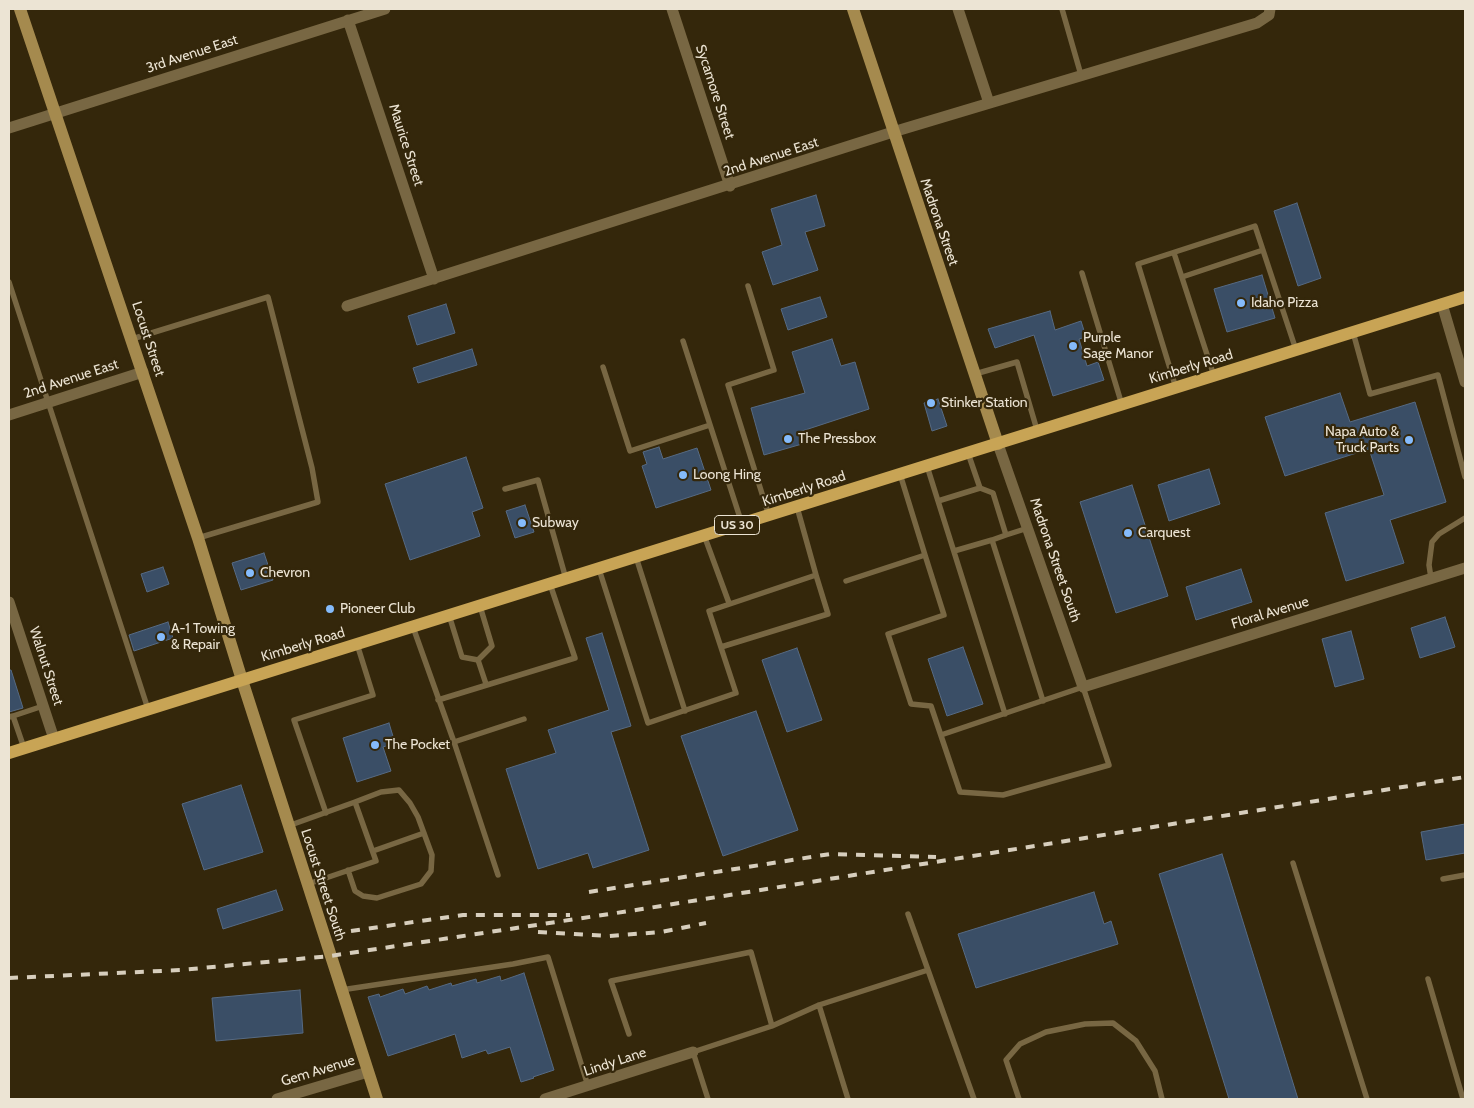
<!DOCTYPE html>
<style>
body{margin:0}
#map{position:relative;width:1474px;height:1108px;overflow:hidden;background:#34270b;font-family:Cabin,sans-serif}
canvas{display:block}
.frame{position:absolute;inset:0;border:10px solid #ece4d4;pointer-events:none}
</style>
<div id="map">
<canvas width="1474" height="1108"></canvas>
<div class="frame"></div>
</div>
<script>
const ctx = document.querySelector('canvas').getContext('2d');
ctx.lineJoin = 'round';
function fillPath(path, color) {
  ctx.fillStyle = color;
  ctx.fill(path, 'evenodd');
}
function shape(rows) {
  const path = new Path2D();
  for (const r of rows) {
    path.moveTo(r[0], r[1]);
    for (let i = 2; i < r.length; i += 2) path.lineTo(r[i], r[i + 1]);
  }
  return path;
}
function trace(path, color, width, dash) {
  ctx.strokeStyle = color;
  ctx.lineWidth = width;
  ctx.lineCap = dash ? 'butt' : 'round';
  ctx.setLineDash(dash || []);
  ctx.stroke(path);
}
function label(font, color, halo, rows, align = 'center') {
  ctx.font = font + ' Cabin,sans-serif';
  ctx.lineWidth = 4.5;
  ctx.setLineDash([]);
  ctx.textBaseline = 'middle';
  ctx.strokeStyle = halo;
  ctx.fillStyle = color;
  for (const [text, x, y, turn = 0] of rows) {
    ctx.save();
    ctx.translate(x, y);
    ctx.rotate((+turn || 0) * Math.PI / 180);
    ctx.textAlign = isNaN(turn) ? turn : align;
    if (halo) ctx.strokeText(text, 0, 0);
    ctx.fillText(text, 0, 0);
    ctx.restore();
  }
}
const building = shape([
 [816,195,825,226,805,232,818,270,773,285,762,252,782,245,771,209,816,195],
 [1297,203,1321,278,1298,286,1274,211,1297,203],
 [1262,275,1275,318,1227,332,1214,289,1262,275],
 [820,297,827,317,788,330,781,309,820,297],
 [446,304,455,333,417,345,408,316,446,304],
 [1050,311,1055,330,1081,321,1086,337,1079,339,1087,366,1098,362,1104,380,1053,396,1034,335,995,348,988,329,1050,311],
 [832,339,841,366,855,362,869,409,799,432,802,444,764,455,751,408,805,393,792,352,832,339],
 [472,349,477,365,418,383,413,368,472,349],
 [1340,393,1350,422,1415,402,1446,502,1390,520,1404,563,1346,581,1325,513,1384,495,1369,449,1285,476,1265,417,1340,393],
 [938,399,947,426,932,431,924,403,938,399],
 [659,447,663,459,697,448,711,490,656,508,642,466,647,464,643,452,659,447],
 [466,457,483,508,472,512,480,536,410,560,385,484,466,457],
 [1209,469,1220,504,1169,521,1158,485,1209,469],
 [1132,485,1168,596,1116,613,1080,502,1132,485],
 [525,505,534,532,515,538,506,511,525,505],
 [264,553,273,580,241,590,232,563,264,553],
 [163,567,169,584,147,592,141,574,163,567],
 [1241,569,1252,602,1196,620,1186,587,1241,569],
 [1445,617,1455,647,1420,658,1411,628,1445,617],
 [168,622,173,638,134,651,129,635,168,622],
 [1351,631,1364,679,1335,687,1322,639,1351,631],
 [602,633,631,726,611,732,649,850,593,868,588,853,538,869,506,769,556,753,548,730,609,710,586,638,602,633],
 [963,647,983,704,947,716,928,659,963,647],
 [797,648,822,720,787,732,762,660,797,648],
 [9,670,11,670,23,708,9,712,9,670],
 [756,711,798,830,723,856,681,736,756,711],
 [389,723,395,743,383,747,391,771,357,782,343,738,389,723],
 [241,785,263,852,204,870,182,804,241,785],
 [1465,824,1465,853,1426,860,1421,832,1465,824],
 [1222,854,1298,1099,1229,1099,1159,874,1222,854],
 [276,890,283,910,223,929,217,909,276,890],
 [1094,892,1104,924,1111,921,1118,944,976,988,958,934,1094,892],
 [524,973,554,1070,533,1077,534,1078,521,1082,510,1047,488,1054,486,1050,462,1058,455,1034,388,1056,368,997,379,994,380,997,403,989,405,994,427,986,429,990,451,983,452,986,476,979,477,983,500,976,501,981,524,973],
 [300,990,303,1033,216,1041,212,998,300,990]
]);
fillPath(building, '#3a4e66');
trace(building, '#566a83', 1);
trace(shape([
 [1062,9,1081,75],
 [1174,253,1214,376],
 [1082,273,1122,405],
 [1182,277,1263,250],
 [9,282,148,709],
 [748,286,774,370,728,385,769,516],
 [1353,332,1370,394,1438,375,1465,477],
 [132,339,268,297,312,468,318,502,198,538],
 [683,341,742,524],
 [603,367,630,451,710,425],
 [975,374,1017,362,1037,430],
 [1176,388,1138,264,1255,226,1296,350],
 [968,453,980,488],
 [927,466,1005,714],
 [505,489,538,480,566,579],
 [938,501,980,488,993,493,1006,535,992,540],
 [704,535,729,603],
 [1006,535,1028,528],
 [954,551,992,540,1043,701],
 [925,555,944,615,888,634,911,704,931,706,960,792,1003,795,1109,765,1083,687,941,735],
 [636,557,685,711],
 [599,569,648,723,736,693,709,611,816,575,797,507],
 [1431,578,1429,565,1432,542,1439,534,1465,518],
 [846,581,925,555,900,474],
 [449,615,462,657,478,660,492,646,480,606],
 [413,627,454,742,498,875],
 [721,647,828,614,816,575],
 [478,660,486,684],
 [438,700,575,658,550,584],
 [13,716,43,706],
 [9,717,13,716,24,748],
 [454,742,524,719],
 [326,813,294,720,373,695,357,644],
 [288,826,355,802,376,861,308,884],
 [373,851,424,833],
 [1293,863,1367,1099],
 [348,870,355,891,363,896,377,898,421,884,431,871,432,855,418,817,410,803,399,790,381,792,355,802],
 [1443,879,1465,875],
 [928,970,974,1099],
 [1428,979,1463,1099],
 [341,990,513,964,548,957,588,1086],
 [819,1005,848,1099],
 [772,1026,819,1005,928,970,908,914],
 [629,1034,611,981,751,952,772,1026,693,1052,708,1099],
 [1019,1099,1006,1060,1020,1044,1046,1032,1085,1024,1113,1023,1136,1041,1155,1071,1162,1099]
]), '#786743', 5.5);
trace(shape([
 [672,9,730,186],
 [958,9,989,103],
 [348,20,434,279],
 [9,128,385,9],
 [1442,304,1465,382],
 [347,306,893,132,1257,23,1269,15,1270,9],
 [9,415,143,372],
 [998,444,1083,687,1465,568],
 [9,602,54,739],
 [277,1099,368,1072],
 [545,1099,693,1052]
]), '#786743', 11);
trace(shape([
 [20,9,198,538,242,680,377,1099],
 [853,9,998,444]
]), '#a58a4e', 12);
trace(shape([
 [9,753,1465,297]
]), '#c8a455', 12);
trace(shape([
 [589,892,830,854,936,857],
 [351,931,463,915,570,915],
 [538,932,609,936,661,932,706,923],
 [9,978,181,970,330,956,636,910,1465,777]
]), '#d7cebd', 4, [9, 9]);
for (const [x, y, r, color] of [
 [1241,303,5,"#85bbfb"],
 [1073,346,5,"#85bbfb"],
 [931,403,5,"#85bbfb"],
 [788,439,5,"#85bbfb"],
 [1409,440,5,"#85bbfb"],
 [683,475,5,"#85bbfb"],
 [522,523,5,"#85bbfb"],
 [1128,533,5,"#85bbfb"],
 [250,573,5,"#85bbfb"],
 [330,609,5,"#85bbfb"],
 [161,637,5,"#85bbfb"],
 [375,745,5,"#85bbfb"]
]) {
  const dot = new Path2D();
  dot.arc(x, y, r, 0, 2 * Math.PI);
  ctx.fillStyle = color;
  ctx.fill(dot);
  trace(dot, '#34270b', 2);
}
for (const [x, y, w] of [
 [737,525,45]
]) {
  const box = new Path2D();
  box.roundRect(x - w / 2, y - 9.5, w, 19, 4);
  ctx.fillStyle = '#34270b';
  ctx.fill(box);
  trace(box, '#ece4d4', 1);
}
label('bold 12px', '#ece4d4', null, [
 ["US 30",737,525]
]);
label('14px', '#ece4d4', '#34270b', [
 ["3rd Avenue East",192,54,-18],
 ["Sycamore Street",715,92,72],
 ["Maurice Street",406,145,72],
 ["2nd Avenue East",771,157,-18],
 ["Madrona Street",939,222,71],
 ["Locust Street",148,339,72],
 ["Kimberly Road",1191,367,-17],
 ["2nd Avenue East",71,379,-18],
 ["Kimberly Road",804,489,-18],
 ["Madrona Street South",1055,560,71],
 ["Floral Avenue",1270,613,-17],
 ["Kimberly Road",303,645,-17],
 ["Walnut Street",46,666,72],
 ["Locust Street South",323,885,72],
 ["Lindy Lane",615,1062,-18],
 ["Gem Avenue",318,1071,-17]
]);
label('14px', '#ece4d4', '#34270b', [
 ["Idaho Pizza",1251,303],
 ["Purple",1083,338],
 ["Sage Manor",1083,354],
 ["Stinker Station",941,403],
 ["Napa Auto &",1399,432,"right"],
 ["Truck Parts",1399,448,"right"],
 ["The Pressbox",798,439],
 ["Loong Hing",693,475],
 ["Subway",532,523],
 ["Carquest",1138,533],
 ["Chevron",260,573],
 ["Pioneer Club",340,609],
 ["A-1 Towing",171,629],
 ["& Repair",171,645],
 ["The Pocket",385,745]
], 'left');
</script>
